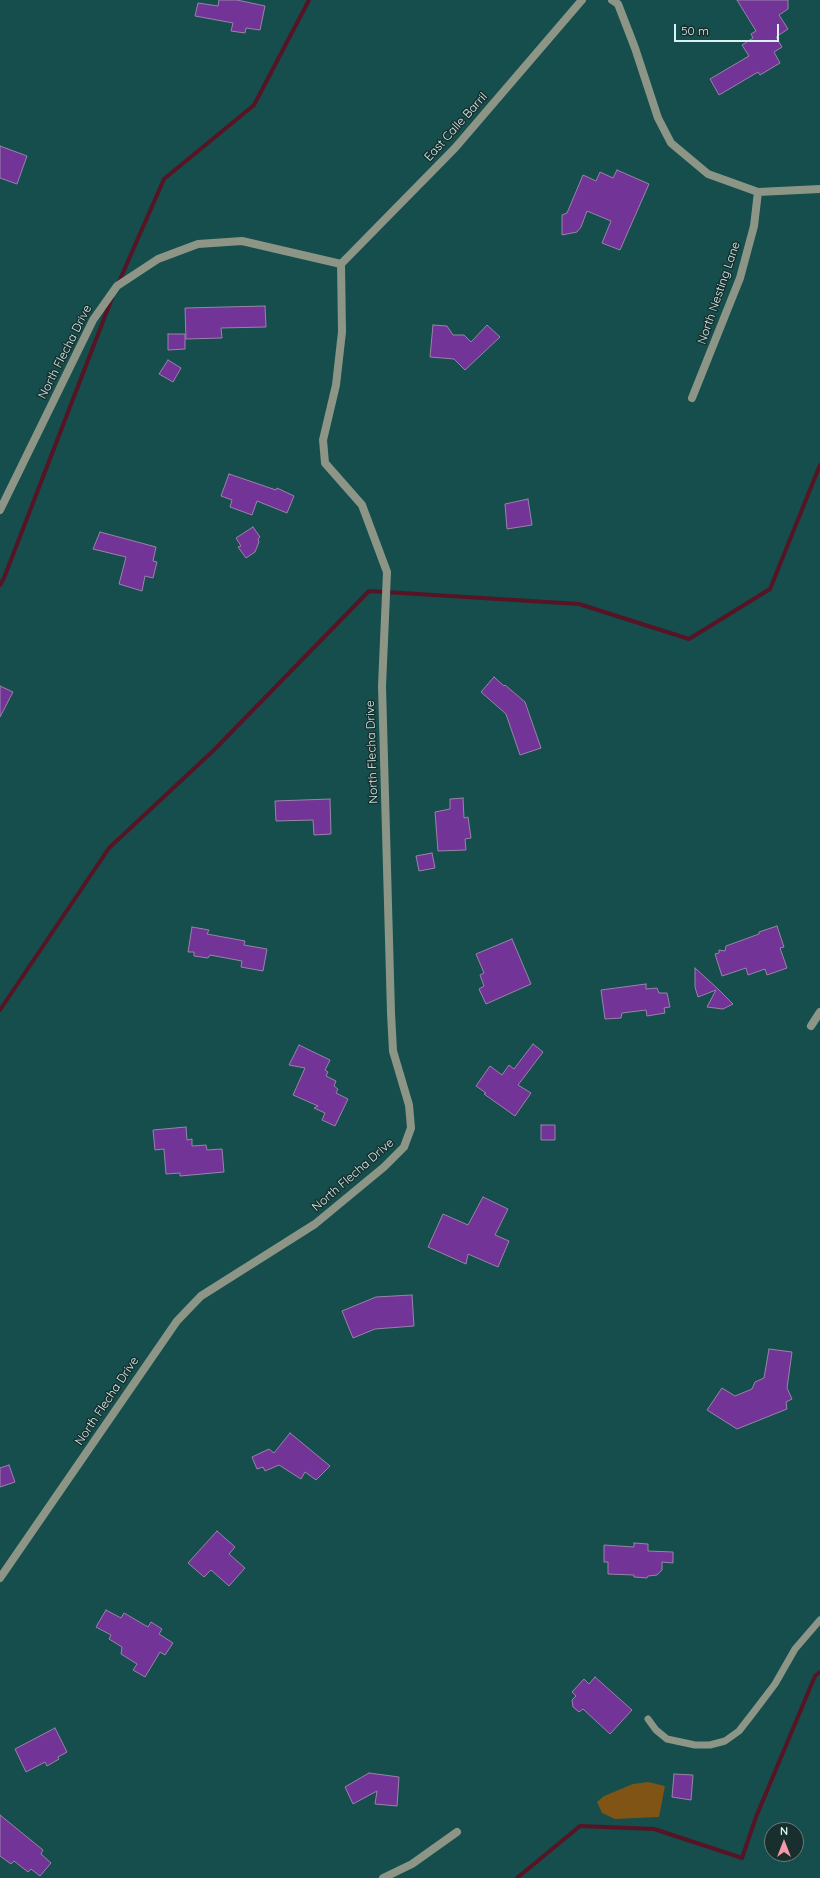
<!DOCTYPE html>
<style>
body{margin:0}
#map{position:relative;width:820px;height:1878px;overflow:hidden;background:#154e4c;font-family:Quicksand,sans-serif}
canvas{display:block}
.north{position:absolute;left:764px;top:1822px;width:40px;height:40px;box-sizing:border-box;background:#192f2e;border:1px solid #657d7c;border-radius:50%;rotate:0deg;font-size:11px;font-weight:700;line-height:16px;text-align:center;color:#d7f2f0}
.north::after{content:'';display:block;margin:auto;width:14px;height:18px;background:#f49aa7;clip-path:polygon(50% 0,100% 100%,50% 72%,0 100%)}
.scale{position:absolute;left:674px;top:24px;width:105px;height:18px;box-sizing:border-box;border:2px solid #d7f2f0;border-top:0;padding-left:5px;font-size:12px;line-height:14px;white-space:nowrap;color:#d7f2f0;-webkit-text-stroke:3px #192f2e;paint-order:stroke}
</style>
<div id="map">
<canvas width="820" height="1878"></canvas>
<div class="north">N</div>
<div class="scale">50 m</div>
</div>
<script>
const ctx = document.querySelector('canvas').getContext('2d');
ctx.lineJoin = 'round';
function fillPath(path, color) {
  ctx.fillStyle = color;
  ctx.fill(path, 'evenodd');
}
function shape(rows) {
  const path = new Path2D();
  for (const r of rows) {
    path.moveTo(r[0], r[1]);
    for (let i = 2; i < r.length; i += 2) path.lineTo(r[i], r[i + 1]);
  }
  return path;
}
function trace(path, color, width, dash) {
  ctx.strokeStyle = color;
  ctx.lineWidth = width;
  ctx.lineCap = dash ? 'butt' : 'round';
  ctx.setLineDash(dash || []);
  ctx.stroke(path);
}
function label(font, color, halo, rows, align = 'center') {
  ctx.font = font + ' Quicksand,sans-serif';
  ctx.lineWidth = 3;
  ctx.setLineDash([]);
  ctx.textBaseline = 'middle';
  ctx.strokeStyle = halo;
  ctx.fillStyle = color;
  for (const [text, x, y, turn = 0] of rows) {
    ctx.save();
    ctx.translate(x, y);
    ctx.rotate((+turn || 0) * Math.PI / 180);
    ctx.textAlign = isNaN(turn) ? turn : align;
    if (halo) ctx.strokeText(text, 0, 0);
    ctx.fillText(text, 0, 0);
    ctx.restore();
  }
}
fillPath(shape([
 [648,1782,665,1786,659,1817,615,1819,602,1813,597,1802,604,1796,633,1784]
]), '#7f5415');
trace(shape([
 [118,284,164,179,254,105,309,0],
 [0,585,4,578,112,298],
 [0,1010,109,848,214,750,369,591,579,604,689,639,770,589,820,465],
 [517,1878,580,1826,654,1829,742,1858,756,1817,815,1676,820,1672]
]), '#561424', 4);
const building = shape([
 [219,0,237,0,265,6,260,30,246,28,245,33,231,31,233,23,195,16,198,3,218,6,219,0],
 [737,0,788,0,788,9,779,15,788,29,776,37,782,47,774,52,780,63,760,75,758,72,719,95,710,79,749,56,742,45,753,38,751,34,756,31,737,0],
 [0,146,27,156,17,184,0,178,0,146],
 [617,170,649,184,620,250,602,243,611,221,587,211,581,227,577,232,562,235,562,215,567,213,583,175,596,181,600,172,613,178,617,170],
 [265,306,266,327,221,328,222,338,186,339,185,308,265,306],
 [433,325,447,326,453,335,464,335,471,342,487,325,500,337,465,370,454,359,430,357,433,325],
 [168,334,185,334,185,349,168,350,168,334],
 [168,360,181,368,173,382,159,374,168,360],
 [229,474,276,490,277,488,294,496,287,513,257,501,252,515,230,507,232,500,221,496,229,474],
 [528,499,532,525,507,529,505,504,528,499],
 [253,527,260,537,258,539,259,542,255,552,246,558,238,547,241,546,236,538,253,527],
 [100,532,156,547,153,561,157,562,153,578,145,576,142,591,119,584,126,557,93,549,100,532],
 [494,677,504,686,505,685,525,702,541,748,520,755,506,714,481,692,494,677],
 [0,686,13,692,0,717,0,686],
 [463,798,464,818,468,817,471,838,465,839,466,850,438,851,435,812,450,809,450,799,463,798],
 [330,799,331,834,314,835,313,820,276,821,275,801,330,799],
 [432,853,435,868,419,871,416,856,432,853],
 [777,926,784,947,780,948,787,968,767,975,765,969,748,975,746,968,722,976,715,954,719,953,719,950,725,951,726,946,759,934,759,932,777,926],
 [192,927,209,930,207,934,245,941,244,945,267,949,263,971,241,967,242,961,210,955,208,958,194,956,194,952,188,952,192,927],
 [512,939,531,984,486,1004,479,989,484,986,480,975,484,973,476,954,512,939],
 [695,968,717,988,733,1004,723,1009,707,1007,716,990,698,997,695,987,695,968],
 [646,984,646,989,657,988,659,993,667,993,670,1007,664,1008,665,1013,647,1016,646,1010,622,1013,621,1018,605,1019,601,990,646,984],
 [533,1044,543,1052,518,1085,531,1093,515,1116,484,1094,486,1093,476,1086,490,1066,502,1075,509,1065,514,1069,533,1044],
 [299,1045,330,1060,325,1070,328,1072,326,1076,336,1081,334,1086,338,1089,336,1093,348,1099,335,1126,322,1120,325,1113,314,1108,318,1106,293,1095,305,1068,289,1065,299,1045],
 [541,1125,555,1125,555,1140,541,1140,541,1125],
 [186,1127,187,1140,192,1139,192,1146,206,1145,207,1150,222,1149,224,1172,180,1176,180,1173,166,1174,164,1149,155,1150,153,1130,186,1127],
 [483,1197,508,1209,495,1235,509,1241,498,1267,468,1254,466,1264,428,1247,443,1214,468,1225,483,1197],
 [412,1295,414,1326,375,1329,353,1338,342,1311,376,1297,412,1295],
 [769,1349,792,1352,787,1388,792,1399,786,1402,787,1409,737,1429,707,1410,722,1388,735,1396,752,1389,755,1382,764,1378,769,1349],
 [290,1433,330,1466,316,1480,305,1472,301,1479,279,1465,265,1471,263,1467,257,1469,252,1457,269,1449,274,1453,290,1433],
 [9,1465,15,1482,0,1487,0,1468,9,1465],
 [217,1531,235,1547,229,1554,245,1568,229,1586,211,1570,204,1577,188,1563,217,1531],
 [634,1543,648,1544,648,1551,673,1552,673,1563,662,1562,662,1570,657,1575,648,1576,647,1578,634,1577,634,1575,608,1574,608,1562,604,1562,604,1545,634,1547,634,1543],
 [106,1610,121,1618,124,1613,148,1627,151,1622,162,1629,159,1634,173,1643,165,1655,160,1652,145,1677,133,1670,137,1664,121,1654,122,1647,109,1639,111,1635,96,1627,106,1610],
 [595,1677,632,1710,610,1734,583,1709,579,1712,573,1707,572,1700,576,1696,572,1692,584,1679,589,1684,595,1677],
 [55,1728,67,1752,58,1757,59,1759,47,1766,45,1762,26,1772,15,1749,55,1728],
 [369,1773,399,1777,397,1806,375,1804,377,1791,353,1804,345,1787,369,1773],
 [674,1774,693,1775,691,1800,672,1797,674,1774],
 [0,1815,43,1850,41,1854,51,1863,40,1876,31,1869,28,1872,14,1861,11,1864,0,1856,0,1815]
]);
fillPath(building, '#733497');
trace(building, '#9884a7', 1);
trace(shape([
 [648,1719,656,1730,667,1739,695,1745,710,1745,725,1741,739,1731,753,1713,775,1684,795,1649,820,1620]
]), '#8d9686', 7);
trace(shape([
 [612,0,618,4,635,48,658,118,671,143,708,174,758,192,820,189],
 [341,264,455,148,582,0],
 [692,398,740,278,754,226,758,192],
 [0,510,93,320,117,286,158,259,198,244,242,241,341,264,342,332,336,385,323,440,325,463,362,505,387,572,382,686,391,1013,393,1051,409,1105,411,1128,404,1147,384,1167,315,1224,201,1296,177,1321,0,1578],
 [811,1026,820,1012],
 [383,1878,412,1864,457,1832]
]), '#8d9686', 8);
label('12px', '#d7f2f0', '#192f2e', [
 ["East Calle Barril",456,127,-48],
 ["North Nesting Lane",719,293,-71],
 ["North Flecha Drive",65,352,-63],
 ["North Flecha Drive",372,752,-92],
 ["North Flecha Drive",353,1175,-41],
 ["North Flecha Drive",107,1401,-56]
]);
</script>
